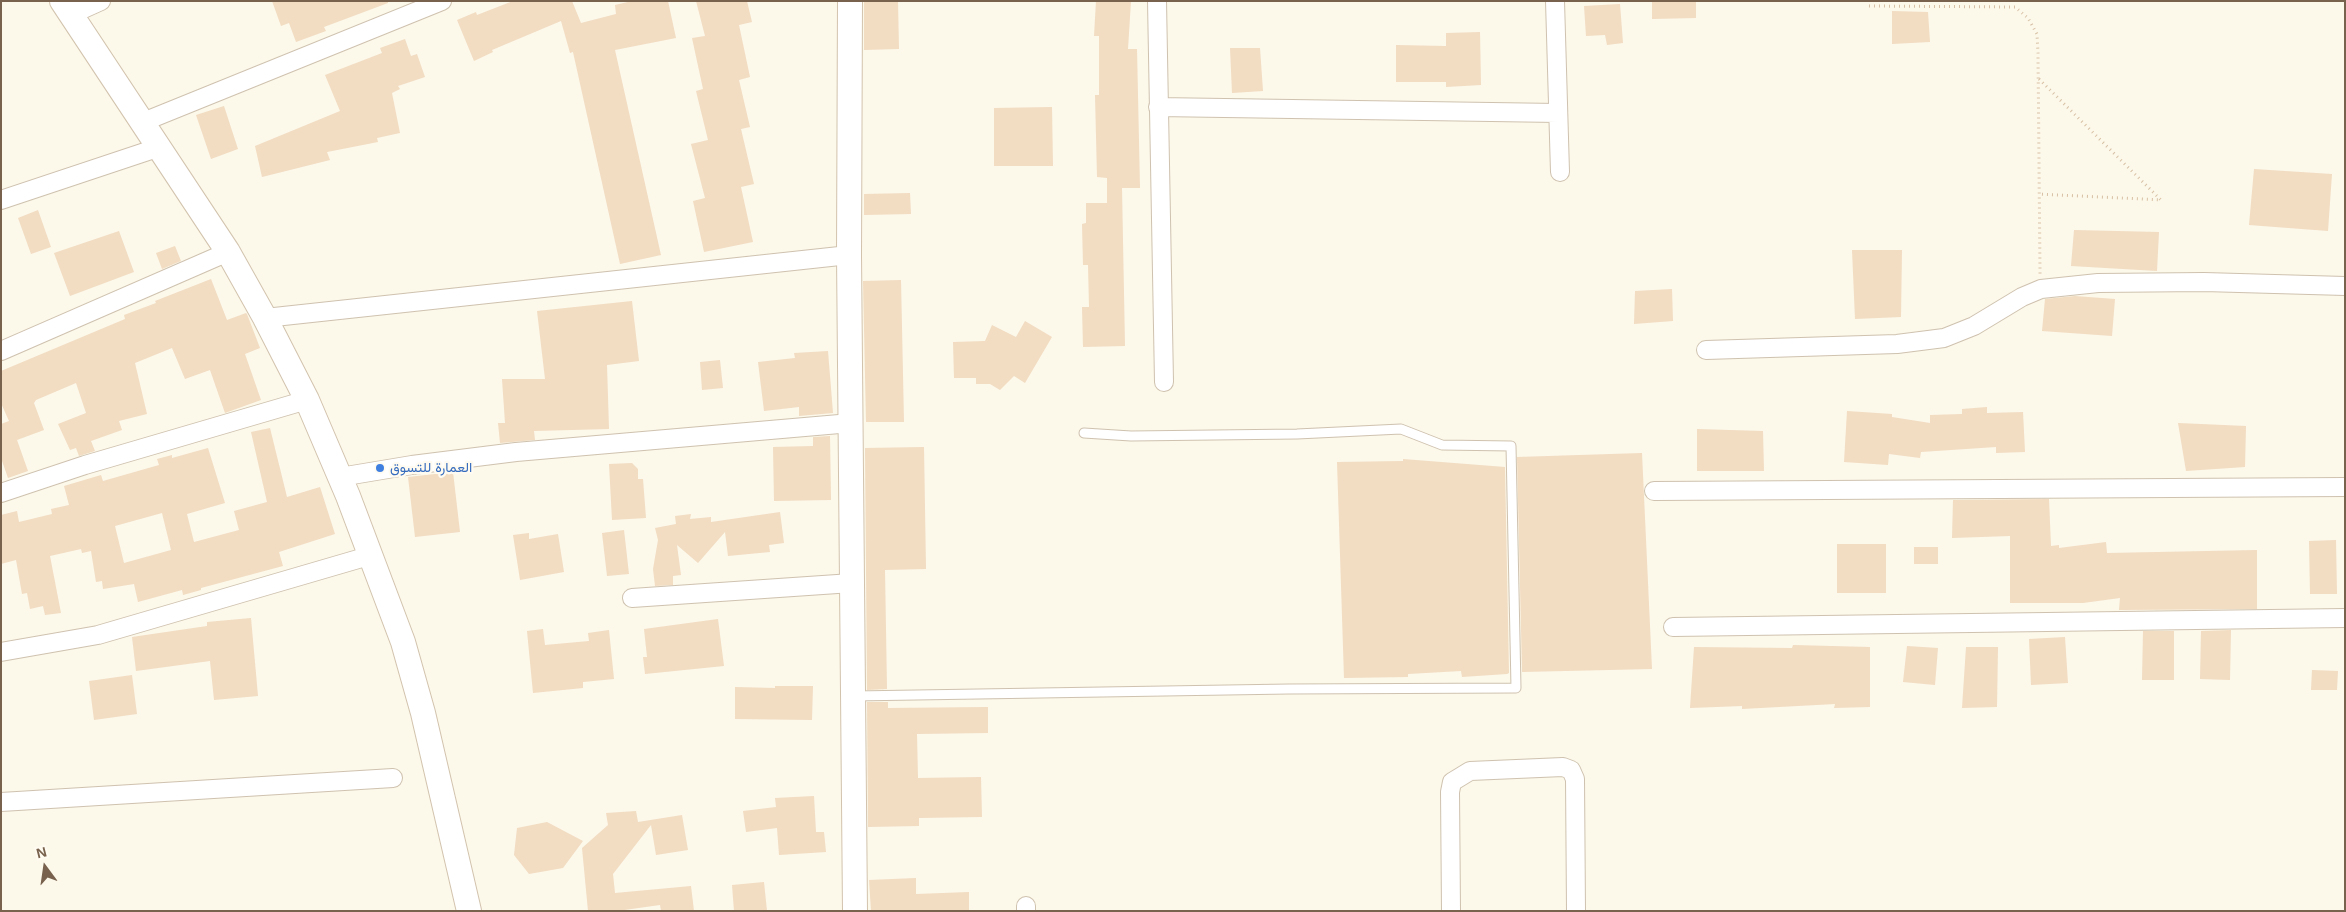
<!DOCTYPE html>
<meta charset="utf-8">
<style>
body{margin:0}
#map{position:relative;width:2346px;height:912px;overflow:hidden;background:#fcf8ea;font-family:Helvetica,sans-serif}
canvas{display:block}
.frame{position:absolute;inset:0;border:2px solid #78624d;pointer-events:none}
.north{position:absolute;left:20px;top:842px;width:50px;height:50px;-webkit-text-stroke:4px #fffbf1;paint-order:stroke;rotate:346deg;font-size:14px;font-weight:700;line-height:20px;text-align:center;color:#78624d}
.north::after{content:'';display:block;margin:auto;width:18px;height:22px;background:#78624d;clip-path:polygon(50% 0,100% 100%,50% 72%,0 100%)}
</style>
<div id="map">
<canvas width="2346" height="912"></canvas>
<div class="frame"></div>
<div class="north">N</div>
</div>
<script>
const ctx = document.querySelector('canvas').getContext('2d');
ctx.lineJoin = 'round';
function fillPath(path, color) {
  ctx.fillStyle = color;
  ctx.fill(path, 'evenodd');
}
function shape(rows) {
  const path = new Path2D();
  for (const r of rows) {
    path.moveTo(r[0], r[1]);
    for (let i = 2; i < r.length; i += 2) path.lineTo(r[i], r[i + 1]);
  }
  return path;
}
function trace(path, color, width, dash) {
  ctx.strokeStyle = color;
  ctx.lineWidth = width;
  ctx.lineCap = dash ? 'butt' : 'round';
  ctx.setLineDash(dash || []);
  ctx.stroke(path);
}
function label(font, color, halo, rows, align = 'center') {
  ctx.font = font + ' Helvetica,Vazirmatn,sans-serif';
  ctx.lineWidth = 4.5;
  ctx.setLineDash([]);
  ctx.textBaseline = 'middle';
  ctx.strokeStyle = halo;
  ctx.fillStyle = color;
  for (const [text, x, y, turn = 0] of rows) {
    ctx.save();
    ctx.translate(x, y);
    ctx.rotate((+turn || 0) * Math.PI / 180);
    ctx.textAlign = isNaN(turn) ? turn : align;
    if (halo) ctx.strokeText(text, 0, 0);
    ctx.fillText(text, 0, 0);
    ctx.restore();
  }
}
fillPath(shape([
 [272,1,388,1,388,3,324,27,326,31,296,42,289,23,281,26],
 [513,1,572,1,581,23,616,14,615,5,632,1,668,1,676,38,615,50,661,255,620,264,573,52,570,53,561,21,492,50,493,52,474,61,457,20,476,12,477,15],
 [696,1,747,1,752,22,739,25,750,77,739,80,750,127,741,129,754,184,741,187,753,242,704,252,693,201,705,198,691,144,708,140,696,91,703,89,692,38,705,36],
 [864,1,898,1,899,49,864,50],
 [1096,1,1131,1,1128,49,1137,49,1140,188,1122,188,1125,346,1083,347,1082,307,1089,307,1088,265,1083,265,1082,224,1086,223,1086,203,1107,203,1107,178,1097,177,1095,95,1099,95,1099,36,1094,36],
 [1652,1,1696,1,1696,18,1652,19],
 [1620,4,1623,43,1607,45,1605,35,1586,36,1584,6],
 [1892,11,1928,12,1930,42,1892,44],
 [1480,32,1481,85,1446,87,1446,82,1396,82,1396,45,1446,46,1446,33],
 [405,39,411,56,417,54,425,77,398,86,400,89,392,93,400,133,377,138,378,142,327,152,330,160,262,177,255,146,340,111,325,75,382,53,380,48],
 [1230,48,1260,48,1263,91,1232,93],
 [224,106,238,149,211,159,196,115],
 [1052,107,1053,166,994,166,994,108],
 [2254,169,2332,174,2328,231,2249,225],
 [910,193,911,214,864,215,864,194],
 [38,210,51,247,31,254,18,218],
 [2074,230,2159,232,2157,271,2071,266],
 [119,231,134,272,70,296,54,253],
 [175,246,181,261,162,269,156,253],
 [1852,250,1902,250,1901,317,1855,319],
 [211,279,227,320,246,313,247,314,260,348,245,354,261,400,225,413,210,370,185,379,172,348,135,363,147,414,119,421,122,430,91,441,95,451,79,456,76,448,70,450,58,424,86,413,76,383,36,400,34,403,44,430,17,440,28,471,8,478,1,458,1,424,9,421,1,403,1,371,125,319,124,315,156,303,155,301],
 [901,280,904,422,866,422,863,281],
 [1672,289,1673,321,1634,324,1635,291],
 [2075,296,2115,299,2112,336,2042,331,2045,299],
 [632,301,639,361,607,365,609,429,534,431,535,440,500,443,498,423,505,423,502,379,545,379,537,311],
 [1025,321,1052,337,1025,383,1014,376,1000,390,990,384,976,384,976,378,954,378,953,342,985,341,992,325,1016,337],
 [828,351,833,413,799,416,799,407,764,411,758,362,795,358,794,353],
 [720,360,723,388,702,390,700,362],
 [1987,407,1987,413,2023,412,2025,452,1996,453,1996,447,1921,452,1920,458,1889,454,1888,465,1844,462,1847,411,1892,414,1892,417,1930,423,1930,415,1962,414,1962,409],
 [2178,423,2246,426,2245,467,2186,471],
 [270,428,287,497,320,487,335,534,279,552,283,566,201,588,201,590,183,595,182,590,138,602,134,584,103,589,102,581,96,582,91,551,82,553,81,549,50,556,61,613,45,615,43,606,30,609,27,593,22,594,16,560,1,564,1,515,17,511,19,522,52,514,51,509,69,505,64,486,101,475,103,481,159,465,157,459,172,455,172,458,208,448,225,503,187,514,194,542,239,530,234,511,267,502,251,432],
 [162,513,171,550,124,563,115,526],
 [1697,429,1763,431,1764,471,1697,471],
 [830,436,831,500,774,501,773,447,813,446,813,437],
 [924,447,926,569,885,570,887,689,867,690,865,448],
 [1642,453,1652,669,1522,672,1517,457],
 [1403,459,1505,467,1509,673,1507,674,1462,677,1461,671,1408,674,1408,677,1344,678,1337,462,1403,461],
 [632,463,638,469,638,479,643,479,646,518,612,520,609,464],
 [453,472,460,532,415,537,408,477],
 [2049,499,2051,546,2059,545,2059,548,2106,542,2107,553,2257,550,2257,609,2119,610,2120,598,2083,603,2010,603,2010,536,1952,538,1953,500],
 [780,512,784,543,769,545,770,552,728,556,725,532,698,563,677,545,681,575,673,576,673,585,655,586,653,569,658,540,655,528,676,524,675,516,691,514,690,519,711,517,711,522],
 [624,530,629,574,607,576,602,533],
 [529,533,529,539,558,534,564,572,520,580,513,535],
 [2336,540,2337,594,2310,594,2309,541],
 [1837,544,1886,544,1886,593,1837,593],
 [1914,547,1938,547,1938,564,1914,564],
 [251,618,258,696,214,700,210,661,136,671,132,637,207,626,207,622],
 [718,619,724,666,645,674,643,657,647,657,644,629],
 [543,629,545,645,589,641,588,633,609,630,614,679,583,682,583,688,533,693,527,631],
 [2231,630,2230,680,2200,679,2201,631],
 [2143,631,2174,631,2174,680,2142,680],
 [2065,637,2068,683,2031,685,2029,639],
 [1793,645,1870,647,1870,707,1834,708,1835,704,1742,709,1742,706,1690,708,1694,647,1792,648],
 [1907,646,1938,648,1935,685,1903,682],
 [1966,647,1998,647,1997,707,1962,708],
 [2312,670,2338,671,2337,690,2311,690],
 [132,675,137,714,94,720,89,681],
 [775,686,813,686,812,720,735,719,735,687,775,688],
 [867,702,888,702,888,708,988,707,988,733,917,734,918,778,981,777,982,817,919,818,919,826,868,827],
 [814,796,816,832,824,832,826,852,779,855,777,828,746,832,743,811,776,807,775,798],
 [636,811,638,822,682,815,688,850,656,855,651,825,613,874,615,893,691,886,694,911,661,911,660,905,617,911,588,911,582,848,608,825,606,813],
 [547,822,583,841,563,868,529,874,514,855,517,828],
 [916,878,916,894,969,892,969,911,871,911,869,880],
 [764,882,767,911,734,911,732,885]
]), '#f2dcc2');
const lane = shape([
 [854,696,1289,689,1516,688,1511,446,1442,445,1401,429,1297,434,1131,436,1084,433]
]);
const street = shape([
 [1157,1,1164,382],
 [1555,1,1560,172],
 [70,15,101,1],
 [1158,107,1558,113],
 [143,122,442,1],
 [1,200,160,147],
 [265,318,849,255],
 [1706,350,1897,344,1944,338,1974,326,2022,297,2041,289,2098,283,2204,282,2345,286],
 [1,351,228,252],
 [340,477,412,465,516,452,851,423],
 [1654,491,2345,487],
 [1,493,85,465,307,400],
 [632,598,852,583],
 [1673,627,2345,618],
 [1,652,98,635,372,555],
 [1,802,393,778],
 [1026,906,1026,911],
 [1451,911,1450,792,1452,782,1470,771,1563,767,1571,770,1575,779,1576,911]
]);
const secondary = shape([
 [62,1,228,252,265,318,307,400,348,496,403,642,423,713,469,911],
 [850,1,849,255,855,911]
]);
trace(lane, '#cfc2af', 11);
trace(street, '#cfc2af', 20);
trace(secondary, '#d2c3ad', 26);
trace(shape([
 [1869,6,2015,7,2028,18,2037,34,2038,53,2040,274],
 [2039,79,2161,200,2039,194]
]), '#d7c0a4', 3, [1, 4]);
trace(lane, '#fff', 9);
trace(street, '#fff', 18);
trace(secondary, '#fff', 24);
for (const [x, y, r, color] of [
 [380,468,5,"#3f7fe0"]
]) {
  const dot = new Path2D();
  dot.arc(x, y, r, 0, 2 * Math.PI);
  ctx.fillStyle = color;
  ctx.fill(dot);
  trace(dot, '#fffbf1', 2);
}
label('14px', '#366cbe', '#fffbf1', [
 ["العمارة للتسوق",390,468]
], 'left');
</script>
